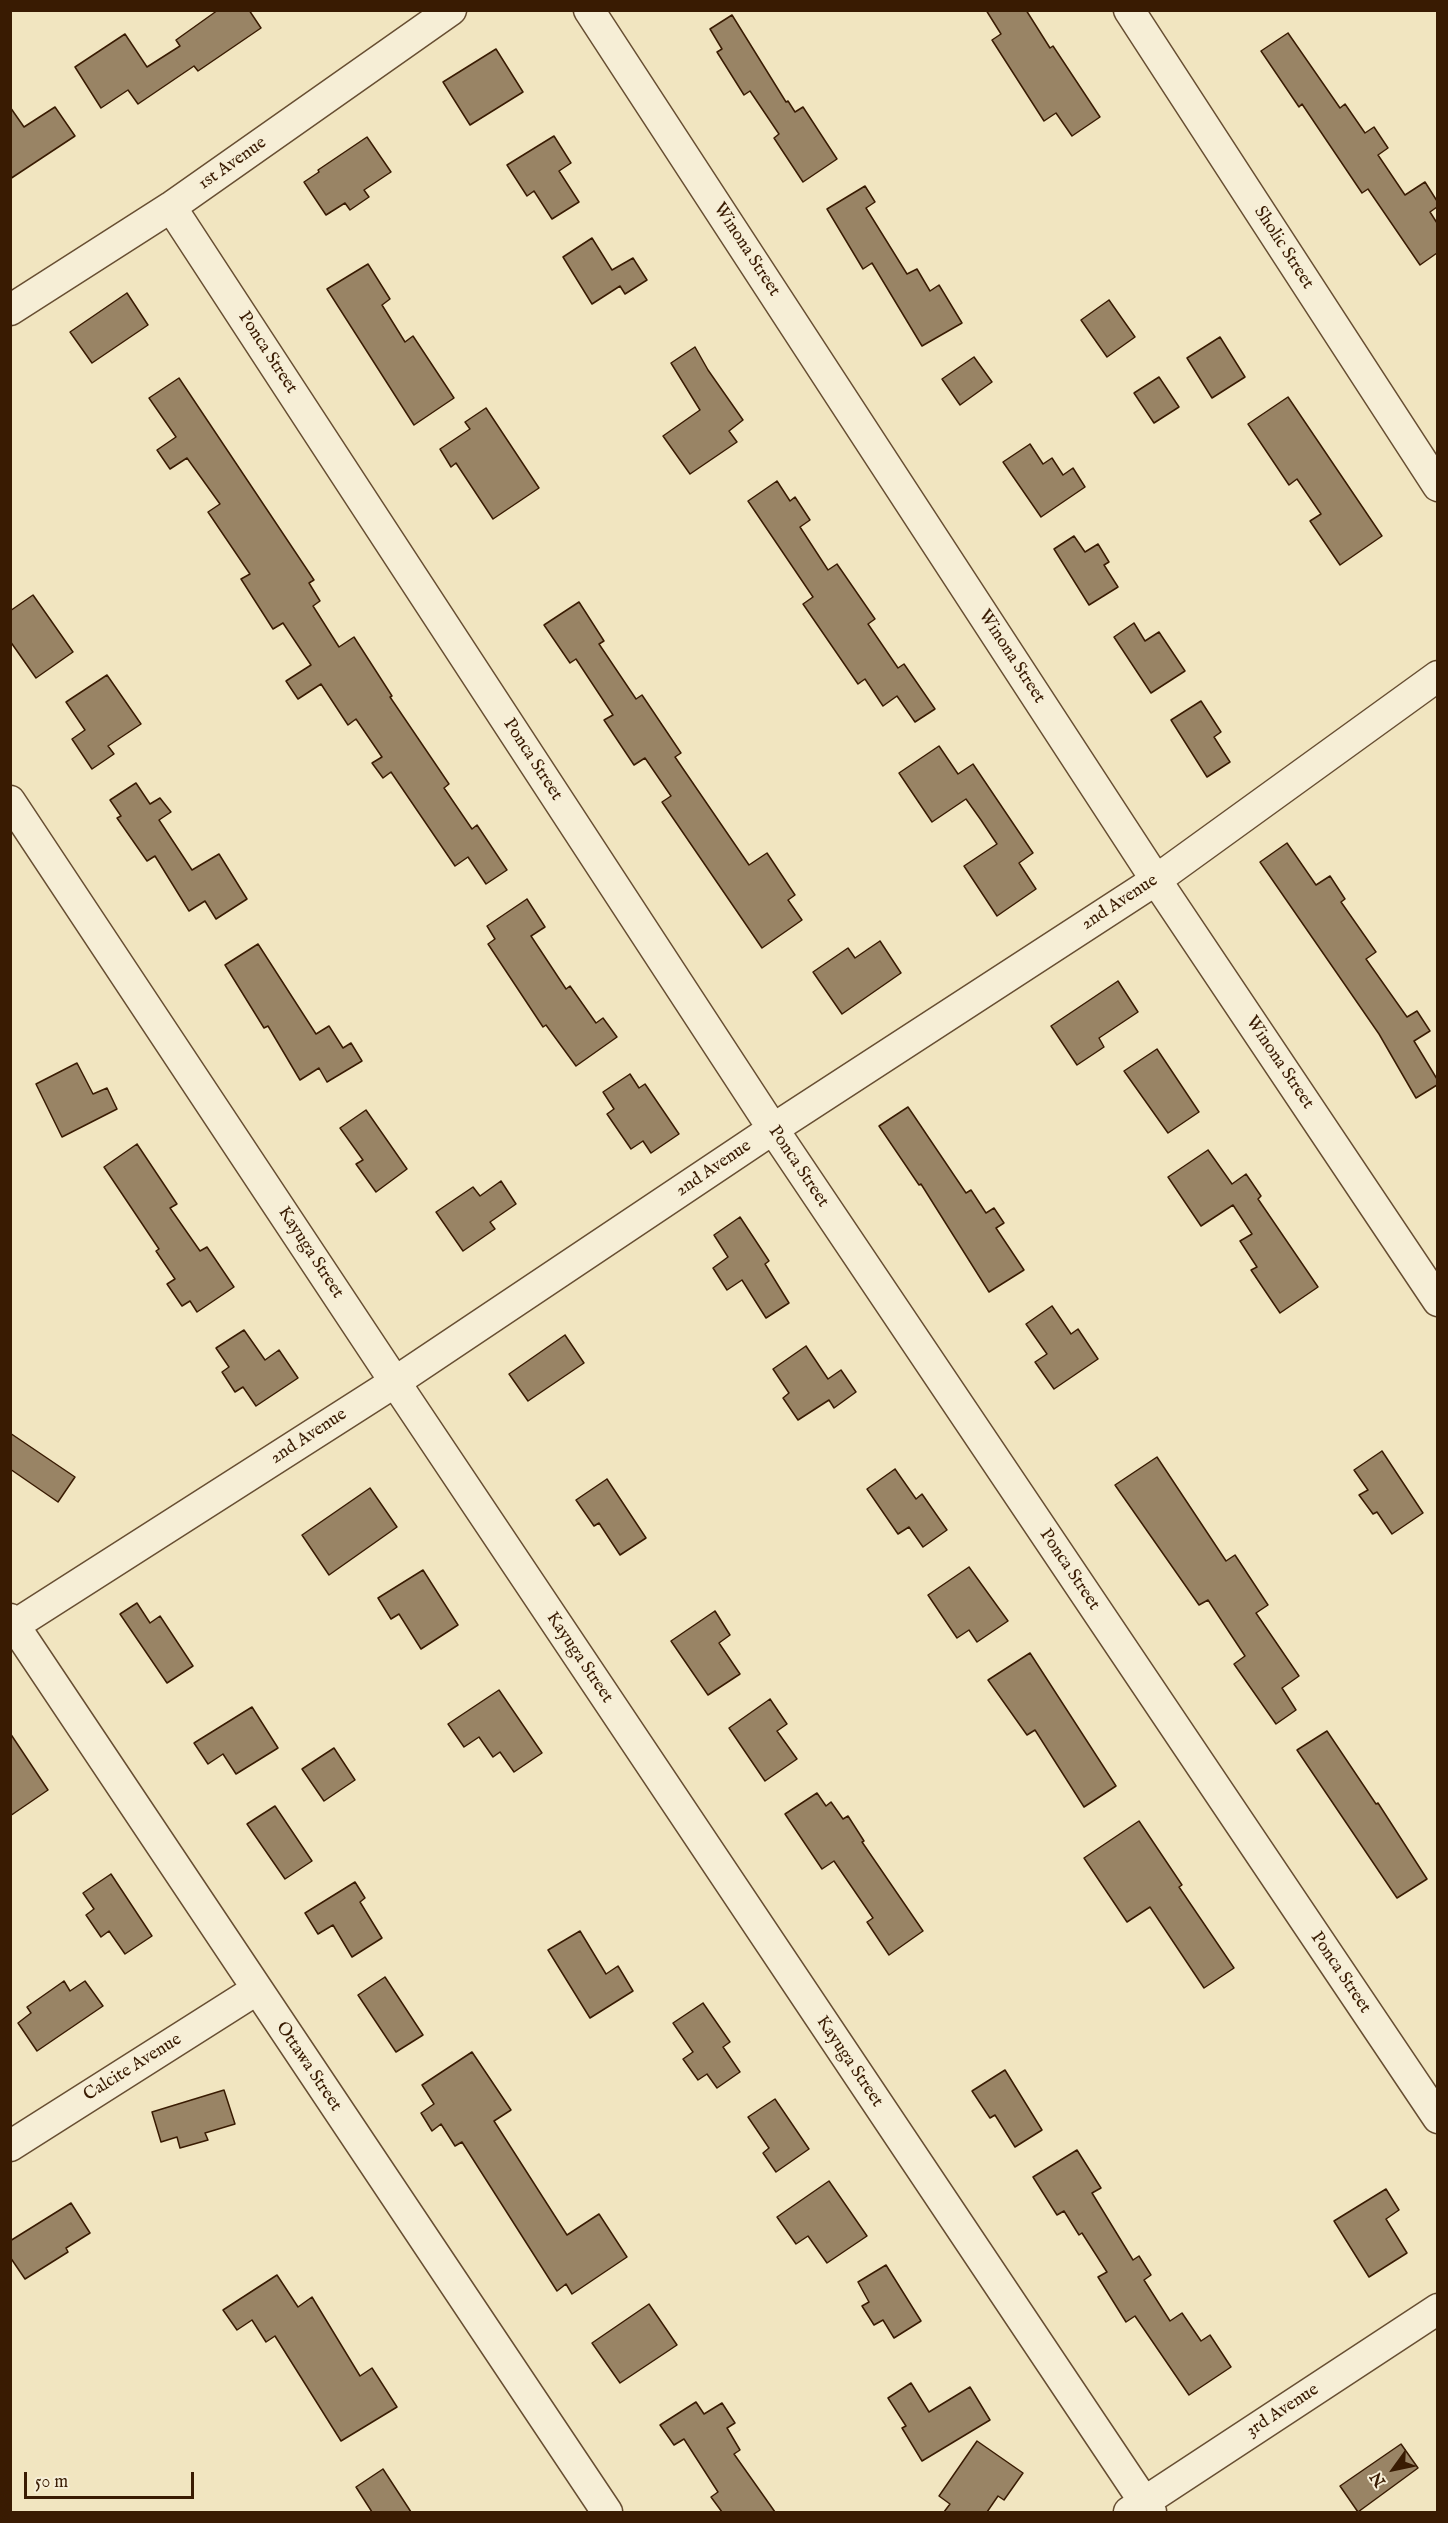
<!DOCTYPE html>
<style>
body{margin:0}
#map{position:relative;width:1448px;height:2523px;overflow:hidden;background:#f1e5c0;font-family:"IM FELL English",serif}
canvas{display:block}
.frame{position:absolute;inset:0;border:12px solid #391b02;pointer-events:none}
.north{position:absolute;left:1364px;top:2439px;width:60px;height:60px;-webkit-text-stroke:4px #f6eed6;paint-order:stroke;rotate:237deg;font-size:16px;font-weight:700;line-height:24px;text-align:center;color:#391b02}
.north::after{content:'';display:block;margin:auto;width:21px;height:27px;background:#391b02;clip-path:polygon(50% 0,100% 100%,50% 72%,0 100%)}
.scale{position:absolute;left:24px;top:2472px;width:170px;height:27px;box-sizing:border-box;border:3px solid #391b02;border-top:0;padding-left:8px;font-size:18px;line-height:21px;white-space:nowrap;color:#391b02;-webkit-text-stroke:4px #f6eed6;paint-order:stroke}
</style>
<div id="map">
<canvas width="1448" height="2523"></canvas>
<div class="frame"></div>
<div class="north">N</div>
<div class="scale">50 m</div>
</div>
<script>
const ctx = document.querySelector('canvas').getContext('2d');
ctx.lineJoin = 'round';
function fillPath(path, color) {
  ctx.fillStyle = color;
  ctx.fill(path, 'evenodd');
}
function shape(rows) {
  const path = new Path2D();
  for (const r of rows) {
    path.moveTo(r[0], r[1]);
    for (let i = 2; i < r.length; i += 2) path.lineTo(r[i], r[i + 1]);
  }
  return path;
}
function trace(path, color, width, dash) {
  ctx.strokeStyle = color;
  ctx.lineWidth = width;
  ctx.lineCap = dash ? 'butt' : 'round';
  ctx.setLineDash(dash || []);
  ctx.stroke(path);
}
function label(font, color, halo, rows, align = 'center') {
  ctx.font = font + ' "IM FELL English",serif';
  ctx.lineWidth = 4.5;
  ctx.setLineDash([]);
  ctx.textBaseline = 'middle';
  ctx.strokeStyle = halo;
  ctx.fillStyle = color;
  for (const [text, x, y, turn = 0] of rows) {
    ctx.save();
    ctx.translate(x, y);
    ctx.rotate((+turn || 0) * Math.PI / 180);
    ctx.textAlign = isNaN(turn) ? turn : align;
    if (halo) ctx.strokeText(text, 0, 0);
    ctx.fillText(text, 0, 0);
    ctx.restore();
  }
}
const building = shape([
 [218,10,249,10,261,28,198,71,194,66,138,104,128,90,101,108,75,67,125,34,147,67,180,46,176,40,218,10],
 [986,10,1026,10,1050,48,1053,46,1100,117,1072,136,1056,113,1044,121,992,40,1001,34,986,10],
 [732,15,786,102,788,101,795,112,803,107,837,159,803,182,774,138,779,134,750,91,744,95,717,52,722,49,710,29,732,15],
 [1288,33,1340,108,1345,104,1365,133,1374,127,1388,148,1378,155,1405,195,1425,182,1437,201,1437,207,1430,212,1437,223,1437,253,1420,265,1368,189,1362,193,1302,104,1299,107,1261,51,1288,33],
 [496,49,523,92,470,125,443,82,496,49],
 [10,107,24,127,55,107,75,136,10,179,10,107],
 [554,136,571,163,559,171,579,202,552,219,534,191,527,196,507,165,554,136],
 [367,137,391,172,364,190,369,197,350,210,345,203,326,215,304,182,319,172,318,170,367,137],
 [865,186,875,202,866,208,907,274,917,269,930,291,939,285,962,323,922,346,872,263,863,269,827,209,865,186],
 [592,238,612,270,633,258,647,280,625,294,620,286,592,304,563,257,592,238],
 [368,264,390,299,382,305,405,342,413,336,454,398,414,425,327,289,368,264],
 [127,293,148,325,92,363,70,332,127,293],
 [1109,300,1135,337,1107,357,1081,320,1109,300],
 [1220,337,1245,377,1212,398,1187,358,1220,337],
 [695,347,708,370,743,420,729,431,737,442,690,474,663,436,700,410,671,363,695,347],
 [974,357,992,382,960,405,942,379,974,357],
 [1159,377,1179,407,1154,423,1134,393,1159,377],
 [179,378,314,580,309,583,320,601,313,606,339,647,354,637,392,696,390,697,449,784,444,788,472,829,477,825,507,870,486,884,468,857,455,866,391,772,383,778,372,763,382,757,356,719,348,725,321,684,298,699,286,681,311,665,283,623,273,629,241,579,250,574,208,512,220,504,187,458,170,469,157,450,176,437,149,398,179,378],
 [1288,397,1382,536,1340,565,1310,521,1321,514,1297,479,1289,485,1248,424,1288,397],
 [486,408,539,488,493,519,456,463,451,467,440,449,470,429,465,422,486,408],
 [1030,444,1043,464,1052,458,1063,475,1073,468,1085,487,1041,517,1003,462,1030,444],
 [777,481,790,501,795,497,810,520,800,527,828,570,837,564,875,619,868,624,898,668,904,664,935,709,915,722,897,696,883,706,865,679,858,684,803,604,813,597,748,501,777,481],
 [1074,536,1085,552,1098,544,1109,562,1104,565,1118,587,1089,605,1054,549,1074,536],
 [33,595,73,652,36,678,10,641,10,611,33,595],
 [579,602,604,641,599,644,636,699,642,695,681,753,675,757,749,865,767,853,795,895,788,900,802,920,762,948,662,802,671,796,645,758,634,765,604,720,613,715,576,659,570,663,544,625,579,602],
 [1134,623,1145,641,1159,632,1185,671,1151,693,1114,637,1134,623],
 [107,675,141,724,108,746,114,754,92,769,72,739,85,730,66,702,107,675],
 [1201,701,1221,732,1214,737,1230,762,1207,777,1171,720,1201,701],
 [939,746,958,774,973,764,1033,853,1019,863,1036,889,997,916,964,866,997,844,981,820,966,799,932,822,899,773,939,746],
 [136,783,150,804,160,798,171,812,159,820,192,870,219,854,247,899,216,919,205,901,189,911,155,856,147,861,117,818,121,816,110,800,136,783],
 [1287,843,1316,885,1330,876,1345,899,1341,902,1376,952,1366,959,1407,1017,1417,1011,1430,1031,1414,1041,1437,1079,1437,1085,1416,1098,1379,1034,1260,862,1287,843],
 [527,899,545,927,531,936,566,989,570,986,596,1023,603,1018,617,1037,576,1066,546,1025,543,1027,488,944,495,939,487,926,527,899],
 [880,941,901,973,842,1014,813,972,848,948,855,958,880,941],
 [258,944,316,1034,329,1026,343,1048,351,1043,362,1061,327,1082,319,1068,300,1080,268,1026,264,1028,225,965,258,944],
 [1118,981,1138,1012,1099,1038,1104,1047,1077,1065,1051,1026,1118,981],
 [1157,1049,1199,1112,1168,1133,1124,1071,1157,1049],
 [77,1063,93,1094,107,1088,117,1109,62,1137,36,1084,77,1063],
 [630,1074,639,1088,645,1084,679,1134,651,1153,643,1141,631,1149,607,1114,614,1109,603,1092,630,1074],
 [908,1107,966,1193,971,1190,986,1213,994,1208,1004,1223,996,1228,1024,1270,989,1292,921,1184,919,1185,879,1126,908,1107],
 [366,1110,407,1169,376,1192,356,1164,363,1160,340,1128,366,1110],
 [137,1144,177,1204,170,1208,200,1251,207,1247,234,1287,197,1312,190,1301,182,1306,167,1284,175,1279,156,1251,159,1249,104,1167,137,1144],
 [1208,1150,1232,1184,1246,1174,1261,1196,1258,1199,1318,1287,1280,1313,1251,1270,1257,1267,1240,1241,1252,1234,1233,1205,1201,1226,1168,1177,1208,1150],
 [501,1181,516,1204,490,1222,495,1229,463,1251,436,1212,473,1187,480,1196,501,1181],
 [740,1217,769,1261,765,1264,789,1303,766,1318,742,1280,727,1290,713,1268,728,1257,714,1235,740,1217],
 [1052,1306,1071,1334,1078,1329,1098,1359,1054,1389,1035,1362,1047,1354,1026,1324,1052,1306],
 [244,1330,265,1360,279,1350,298,1378,256,1406,243,1387,235,1392,222,1372,229,1367,216,1348,244,1330],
 [565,1335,584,1363,528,1401,509,1374,565,1335],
 [806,1346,828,1379,841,1370,856,1392,834,1408,829,1400,798,1420,783,1398,789,1393,773,1369,806,1346],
 [10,1433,75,1477,58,1502,10,1469,10,1433],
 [1382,1451,1423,1513,1392,1534,1377,1512,1373,1514,1359,1495,1368,1490,1354,1470,1382,1451],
 [1157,1457,1226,1561,1235,1555,1268,1605,1256,1613,1299,1676,1282,1688,1296,1710,1276,1724,1234,1664,1245,1656,1208,1600,1199,1605,1115,1485,1157,1457],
 [895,1469,916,1499,922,1494,947,1530,923,1547,909,1527,898,1534,867,1489,895,1469],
 [607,1479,646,1538,620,1555,599,1523,594,1526,576,1500,607,1479],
 [370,1488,397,1527,329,1575,302,1535,370,1488],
 [969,1567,1008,1621,977,1642,969,1630,957,1638,928,1595,969,1567],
 [423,1570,458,1625,421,1649,399,1614,391,1619,378,1598,423,1570],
 [137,1603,150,1623,160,1616,193,1666,167,1683,120,1614,137,1603],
 [715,1611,730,1635,719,1643,740,1674,708,1695,671,1641,715,1611],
 [1030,1653,1116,1786,1084,1807,1035,1730,1027,1735,988,1680,1030,1653],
 [499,1690,542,1753,514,1772,500,1752,493,1757,479,1737,464,1747,448,1724,499,1690],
 [770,1699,787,1724,777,1731,797,1759,765,1781,729,1728,770,1699],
 [252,1707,278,1748,236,1774,223,1754,208,1764,194,1743,252,1707],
 [1327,1731,1376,1804,1378,1803,1427,1879,1397,1898,1297,1750,1327,1731],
 [10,1733,48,1790,10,1816,10,1733],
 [334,1748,355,1780,324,1801,302,1769,334,1748],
 [817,1793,826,1806,831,1802,843,1819,848,1816,864,1841,862,1842,923,1931,889,1955,867,1922,873,1918,834,1861,822,1869,785,1814,817,1793],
 [275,1806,312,1861,285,1879,247,1824,275,1806],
 [1139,1821,1182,1885,1179,1887,1234,1968,1204,1988,1150,1907,1127,1922,1084,1858,1139,1821],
 [111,1874,152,1936,125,1954,109,1931,101,1937,86,1915,94,1909,83,1893,111,1874],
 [355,1882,365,1898,360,1902,382,1938,352,1957,333,1925,318,1934,305,1913,355,1882],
 [580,1931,606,1974,618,1966,633,1991,590,2018,548,1950,580,1931],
 [385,1977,423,2035,396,2052,358,1995,385,1977],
 [64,1981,70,1991,85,1981,103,2006,37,2051,18,2023,31,2013,27,2007,64,1981],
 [703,2003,730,2042,723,2047,740,2072,717,2088,707,2074,698,2080,683,2059,693,2052,673,2023,703,2003],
 [472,2052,511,2110,494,2121,567,2235,599,2214,627,2257,572,2294,566,2284,557,2291,462,2142,455,2146,441,2124,432,2131,421,2113,434,2104,422,2085,472,2052],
 [1005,2070,1042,2130,1015,2147,995,2115,990,2118,972,2091,1005,2070],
 [224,2090,235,2124,205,2133,208,2140,180,2148,177,2137,161,2142,152,2112,224,2090],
 [775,2099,809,2149,776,2172,763,2153,769,2148,748,2117,775,2099],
 [1077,2150,1101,2188,1092,2193,1133,2260,1139,2256,1151,2275,1144,2280,1170,2321,1182,2313,1201,2341,1210,2335,1231,2367,1189,2395,1135,2316,1126,2322,1098,2277,1107,2272,1082,2233,1079,2235,1064,2211,1057,2215,1033,2177,1077,2150],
 [829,2181,867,2236,827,2263,808,2236,796,2244,777,2217,829,2181],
 [1386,2189,1399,2210,1386,2219,1407,2253,1369,2277,1334,2221,1386,2189],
 [71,2203,90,2233,66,2248,68,2252,25,2279,10,2257,10,2241,71,2203],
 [886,2265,921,2321,894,2338,883,2320,874,2325,862,2306,869,2302,858,2282,886,2265],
 [277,2275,298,2307,312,2297,360,2376,372,2368,397,2407,341,2441,275,2336,266,2342,252,2320,237,2330,223,2310,277,2275],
 [649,2304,677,2345,620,2383,592,2343,649,2304],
 [911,2383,929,2412,970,2387,990,2420,922,2461,902,2428,906,2426,888,2398,911,2383],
 [696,2402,704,2414,722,2403,735,2423,727,2428,740,2450,734,2454,775,2512,722,2512,711,2497,718,2492,684,2439,674,2445,660,2425,696,2402],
 [977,2441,1023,2473,1004,2500,998,2496,987,2512,944,2512,950,2504,939,2496,977,2441],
 [1401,2444,1418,2468,1358,2512,1340,2486,1401,2444],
 [383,2469,411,2512,372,2512,356,2487,383,2469]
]);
fillPath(building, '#998465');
trace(building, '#391b02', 1.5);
const minor = shape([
 [589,10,1156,880,1438,1301],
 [1129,10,1438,486],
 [171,207,773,1129,1438,2118],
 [10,310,171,207,451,10],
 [10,801,395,1382,1151,2512],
 [10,1619,607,2512],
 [10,1628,395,1382,773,1129,1156,880,1438,676],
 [10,2146,256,1990],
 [1129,2512,1438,2309]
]);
trace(minor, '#674e32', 33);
trace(minor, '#f6eed6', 30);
label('18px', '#391b02', '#f6eed6', [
 ["1st Avenue",233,164,-35],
 ["Sholic Street",1283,248,57],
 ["Winona Street",746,250,57],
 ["Ponca Street",267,353,57],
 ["Winona Street",1011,657,57],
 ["Ponca Street",532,760,57],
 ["2nd Avenue",1120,903,-33],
 ["Winona Street",1279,1063,56],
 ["Ponca Street",798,1167,56],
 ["2nd Avenue",714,1169,-34],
 ["Kayuga Street",310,1253,57],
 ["2nd Avenue",309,1437,-33],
 ["Ponca Street",1069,1570,56],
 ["Kayuga Street",579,1658,56],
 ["Ponca Street",1340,1973,56],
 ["Kayuga Street",849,2062,56],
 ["Ottawa Street",308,2067,56],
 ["Calcite Avenue",133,2068,-32],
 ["3rd Avenue",1283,2411,-33]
]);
</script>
